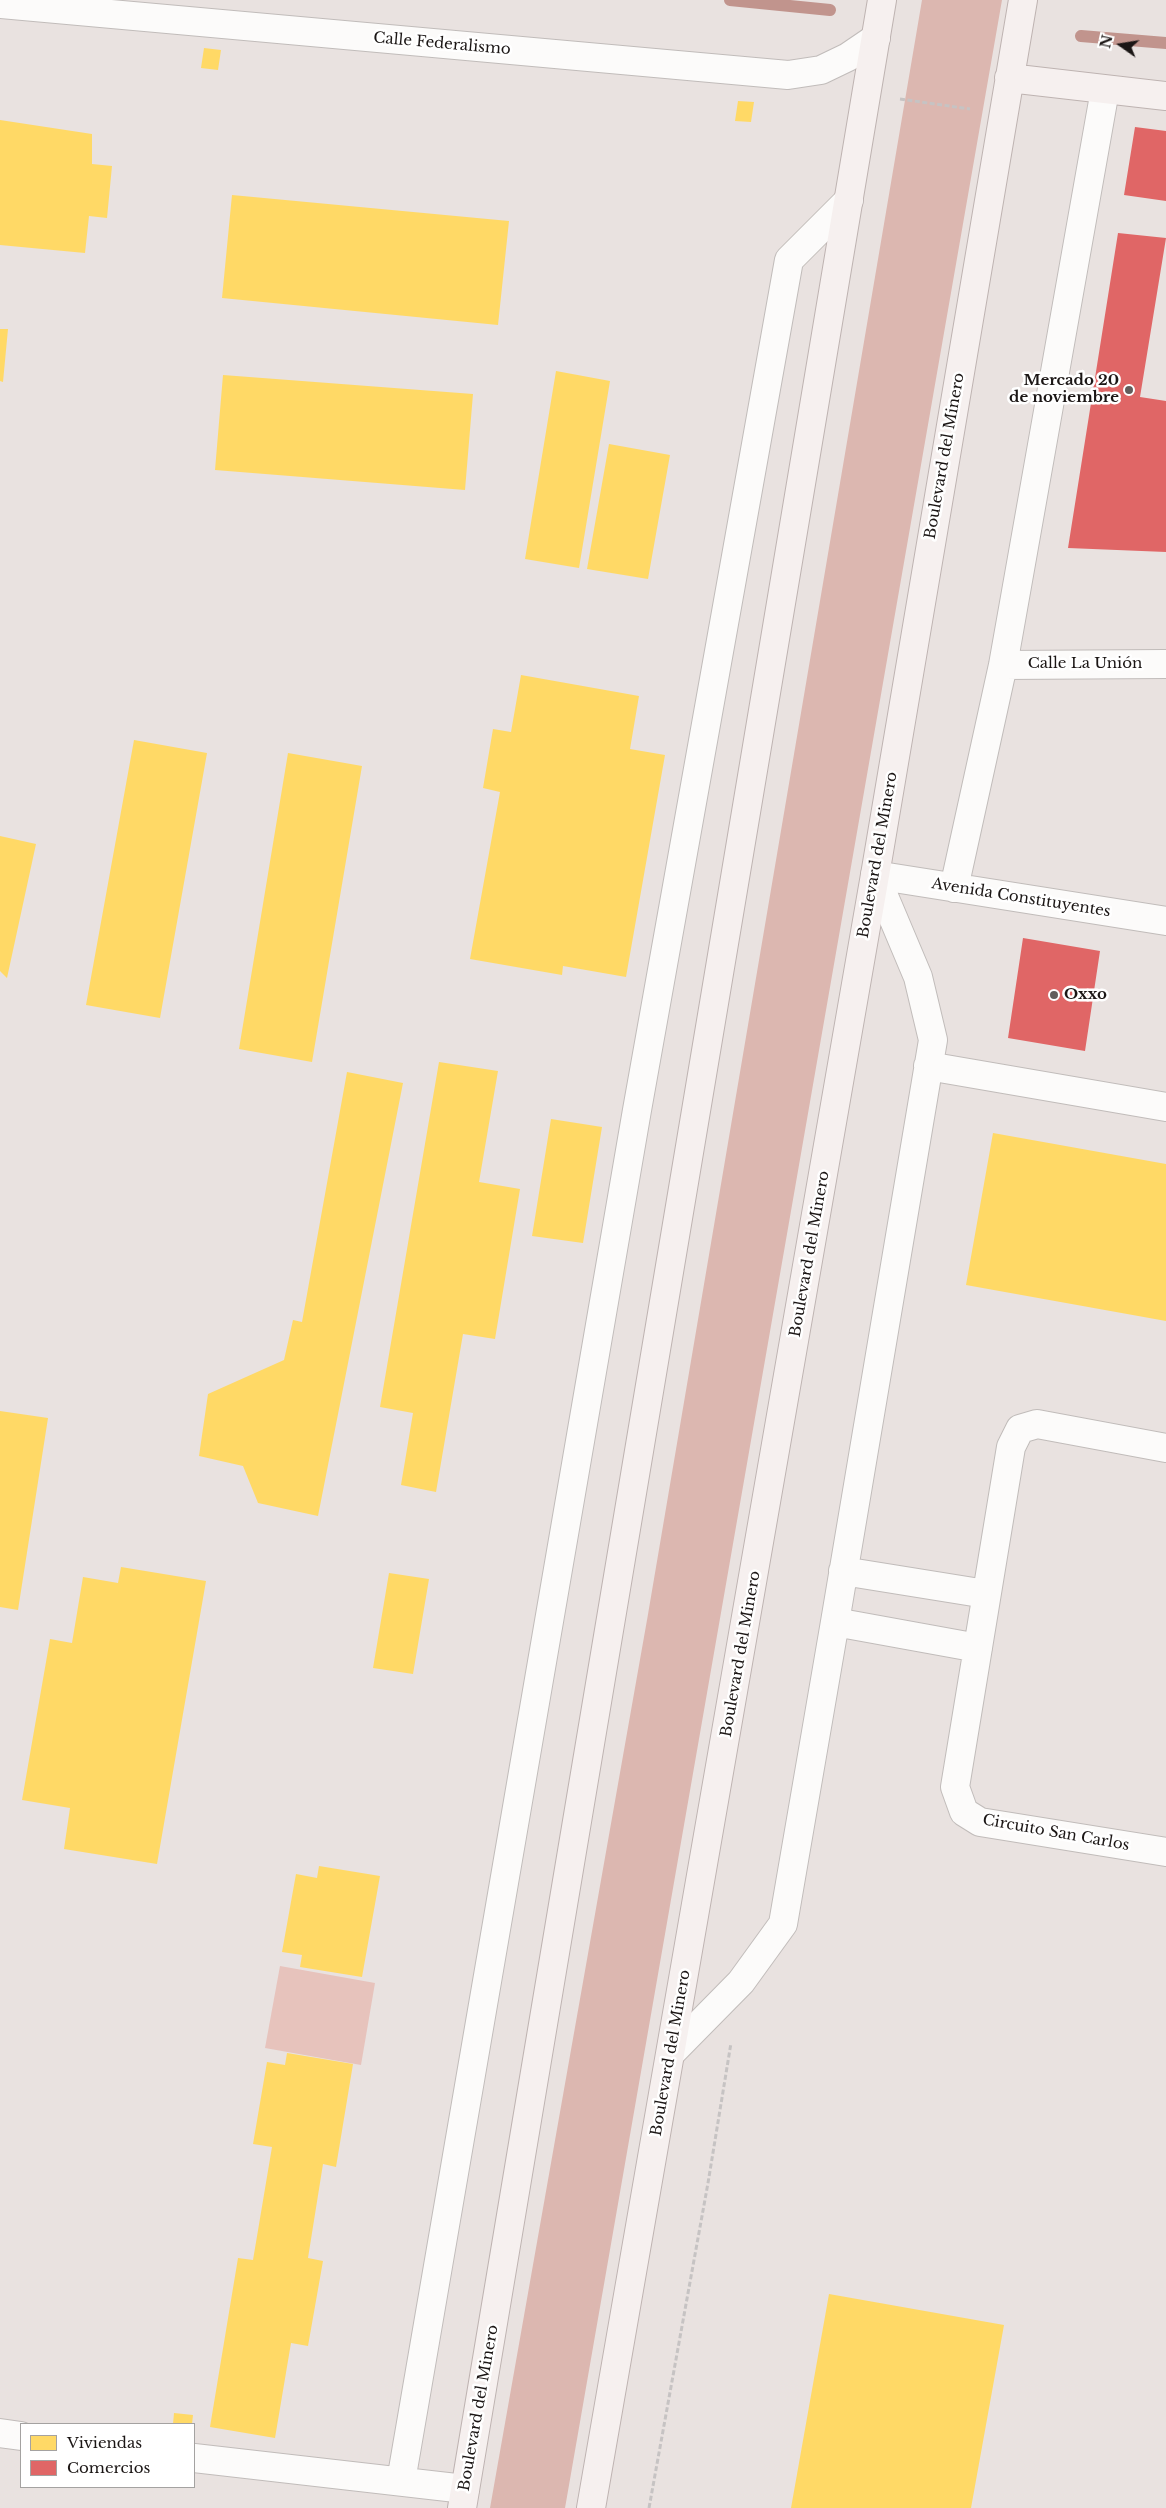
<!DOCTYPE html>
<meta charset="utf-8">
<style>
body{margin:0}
#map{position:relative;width:1166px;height:2508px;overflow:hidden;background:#e9e2e0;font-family:"Libre Baskerville",serif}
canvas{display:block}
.legend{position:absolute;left:20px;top:2423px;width:175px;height:65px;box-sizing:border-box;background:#fff;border:1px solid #a4a2a1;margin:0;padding:6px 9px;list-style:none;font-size:15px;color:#1b1615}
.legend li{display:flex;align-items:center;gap:10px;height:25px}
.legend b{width:25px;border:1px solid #a4a2a1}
.north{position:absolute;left:1096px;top:20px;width:50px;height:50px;-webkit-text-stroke:4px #fff;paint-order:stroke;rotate:283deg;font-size:14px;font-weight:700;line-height:20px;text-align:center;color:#1b1615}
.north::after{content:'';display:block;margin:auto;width:18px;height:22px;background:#1b1615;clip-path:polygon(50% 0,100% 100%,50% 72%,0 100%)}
</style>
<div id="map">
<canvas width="1166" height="2508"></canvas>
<ul class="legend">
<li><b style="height:14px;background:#ffd966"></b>Viviendas</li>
<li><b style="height:14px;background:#e06666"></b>Comercios</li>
</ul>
<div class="north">N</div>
</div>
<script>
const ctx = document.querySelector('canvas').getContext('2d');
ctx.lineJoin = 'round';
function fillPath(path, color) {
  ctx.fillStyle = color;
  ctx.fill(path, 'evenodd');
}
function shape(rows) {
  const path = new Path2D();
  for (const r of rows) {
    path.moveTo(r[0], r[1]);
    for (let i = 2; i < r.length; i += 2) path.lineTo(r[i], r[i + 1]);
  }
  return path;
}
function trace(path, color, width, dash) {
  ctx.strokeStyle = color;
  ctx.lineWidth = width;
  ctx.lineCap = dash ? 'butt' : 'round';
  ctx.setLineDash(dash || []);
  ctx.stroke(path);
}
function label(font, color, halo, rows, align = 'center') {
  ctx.font = font + ' "Libre Baskerville",serif';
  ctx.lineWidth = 5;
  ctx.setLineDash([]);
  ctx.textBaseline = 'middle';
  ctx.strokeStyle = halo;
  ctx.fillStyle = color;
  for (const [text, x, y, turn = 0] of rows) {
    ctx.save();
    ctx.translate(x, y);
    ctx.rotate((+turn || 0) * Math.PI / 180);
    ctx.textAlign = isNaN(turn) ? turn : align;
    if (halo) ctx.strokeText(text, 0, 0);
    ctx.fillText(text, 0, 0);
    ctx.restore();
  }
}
fillPath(shape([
 [280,1966,375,1983,361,2065,265,2048]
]), '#e7c3bc');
fillPath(shape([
 [922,0,1002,0,565,2508,490,2508,647,1620]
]), '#dcb7b0');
fillPath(shape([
 [204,48,221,50,218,70,201,68],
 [738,101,754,102,751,122,735,121],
 [0,120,92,134,92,164,112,166,107,218,89,216,85,253,0,245],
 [232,195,509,221,498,325,222,298],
 [0,329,8,329,3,382,0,381],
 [556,371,610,381,579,568,525,559],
 [223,375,473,394,465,490,215,470],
 [609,444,670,455,648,579,587,569],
 [521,675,639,696,630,749,665,755,626,977,563,966,562,975,470,959,500,792,483,788,493,729,511,732],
 [134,740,207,753,160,1018,86,1005],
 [288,753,362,766,312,1062,239,1049],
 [0,836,36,844,7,978,0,971],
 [439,1062,498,1071,479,1182,520,1189,495,1339,463,1334,436,1492,401,1485,413,1413,380,1407],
 [347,1072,403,1083,318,1516,258,1503,243,1466,199,1456,208,1394,284,1360,293,1320,302,1322],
 [551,1119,602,1127,583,1243,532,1236],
 [993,1133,1166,1164,1166,1321,966,1285],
 [0,1411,48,1418,18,1610,0,1607],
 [121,1567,206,1581,157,1864,64,1849,70,1808,22,1800,50,1639,72,1643,83,1577,118,1583],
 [389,1573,429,1579,413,1674,373,1668],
 [319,1866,380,1876,362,1977,300,1967,302,1955,282,1952,296,1874,317,1878],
 [287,2053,353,2064,336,2167,323,2164,308,2258,323,2261,308,2346,291,2343,275,2438,210,2427,238,2258,253,2260,272,2147,253,2144,267,2062,285,2065],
 [829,2294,1004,2325,971,2508,791,2508],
 [174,2413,193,2415,192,2424,173,2424]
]), '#ffd966');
fillPath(shape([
 [1135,127,1166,131,1166,201,1124,195],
 [1118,233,1166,238,1140,397,1166,401,1166,552,1068,548],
 [1023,938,1100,951,1085,1051,1008,1038]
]), '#e06666');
trace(shape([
 [730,0,830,10],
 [1081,36,1166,43]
]), '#c1948d', 12);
const minor = shape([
 [0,4,788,75,821,70,848,57,876,38],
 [1003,665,1166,664],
 [875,875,1166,921],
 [954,888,1003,665,1105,90],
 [928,1066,1166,1107],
 [1166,1448,1037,1424,1020,1429,1011,1447,955,1787,964,1812,980,1822,1166,1852],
 [843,1571,986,1594],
 [835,1622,978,1648],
 [672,2052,741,1982,783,1924,835,1622,933,1040,918,977,875,875],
 [0,2433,21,2436],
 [194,2458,465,2489],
 [401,2481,637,1110,789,260,849,200]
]);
const major = shape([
 [1009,78,1166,96],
 [462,2508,882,0],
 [591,2508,875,875,1023,0]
]);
trace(minor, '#c1bcba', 30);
trace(major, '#beb3b1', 30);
trace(shape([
 [900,99,970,109],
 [649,2508,708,2183,731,2043]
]), '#c6c3c3', 3, [5, 2.5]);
trace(minor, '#fcfbfa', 28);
trace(major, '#f6f0ef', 28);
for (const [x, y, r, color] of [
 [1129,390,5,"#635d5c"],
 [1054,995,5,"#635d5c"]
]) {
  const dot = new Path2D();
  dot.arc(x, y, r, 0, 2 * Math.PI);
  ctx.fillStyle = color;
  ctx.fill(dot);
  trace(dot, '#fff', 2);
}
label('15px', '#1b1615', '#fff', [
 ["Calle Federalismo",442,44,5],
 ["Boulevard del Minero",945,456,-80],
 ["Calle La Unión",1085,664],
 ["Boulevard del Minero",878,855,-80],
 ["Avenida Constituyentes",1021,898,9],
 ["Boulevard del Minero",810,1254,-80],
 ["Boulevard del Minero",741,1654,-80],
 ["Circuito San Carlos",1056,1833,10],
 ["Boulevard del Minero",671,2053,-80],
 ["Boulevard del Minero",479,2408,-80]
]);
label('bold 15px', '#1b1615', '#fff', [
 ["Mercado 20",1119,381],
 ["de noviembre",1119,398],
 ["Oxxo",1064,995,"left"]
], 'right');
</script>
